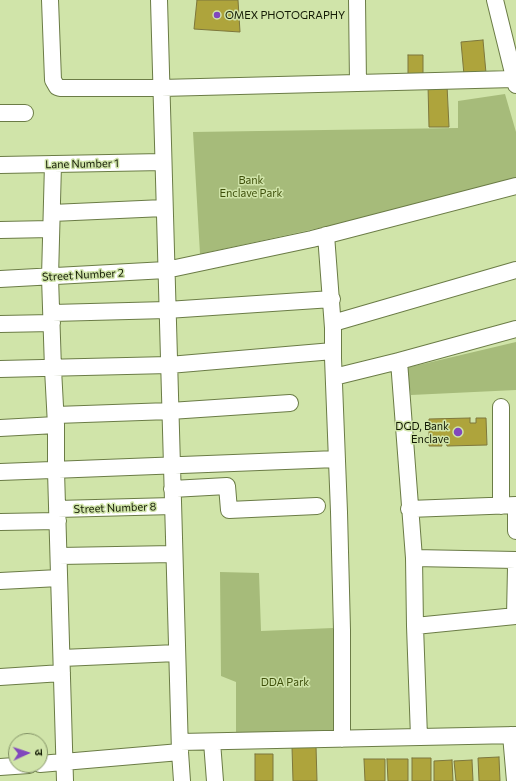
<!DOCTYPE html>
<meta charset="utf-8">
<style>
body{margin:0}
#map{position:relative;width:516px;height:781px;overflow:hidden;background:#d0e4a9;font-family:Commissioner,"Noto Sans Devanagari",sans-serif}
canvas{display:block}
.north{position:absolute;left:8px;top:733px;width:40px;height:40px;box-sizing:border-box;background:#d0e4a9;border:1px solid #849367;border-radius:50%;rotate:87deg;font-size:11px;font-weight:700;line-height:16px;text-align:center;color:#131a04}
.north::after{content:'';display:block;margin:auto;width:14px;height:18px;background:#8147bd;clip-path:polygon(50% 0,100% 100%,50% 72%,0 100%)}
</style>
<div id="map">
<canvas width="516" height="781"></canvas>
<div class="north">उ</div>
</div>
<script>
const ctx = document.querySelector('canvas').getContext('2d');
ctx.lineJoin = 'round';
function fillPath(path, color) {
  ctx.fillStyle = color;
  ctx.fill(path, 'evenodd');
}
function shape(rows) {
  const path = new Path2D();
  for (const r of rows) {
    path.moveTo(r[0], r[1]);
    for (let i = 2; i < r.length; i += 2) path.lineTo(r[i], r[i + 1]);
  }
  return path;
}
function trace(path, color, width, dash) {
  ctx.strokeStyle = color;
  ctx.lineWidth = width;
  ctx.lineCap = dash ? 'butt' : 'round';
  ctx.setLineDash(dash || []);
  ctx.stroke(path);
}
function label(font, color, halo, rows, align = 'center') {
  ctx.font = font + ' Commissioner,sans-serif';
  ctx.lineWidth = 3;
  ctx.setLineDash([]);
  ctx.textBaseline = 'middle';
  ctx.strokeStyle = halo;
  ctx.fillStyle = color;
  for (const [text, x, y, turn = 0] of rows) {
    ctx.save();
    ctx.translate(x, y);
    ctx.rotate((+turn || 0) * Math.PI / 180);
    ctx.textAlign = isNaN(turn) ? turn : align;
    if (halo) ctx.strokeText(text, 0, 0);
    ctx.fillText(text, 0, 0);
    ctx.restore();
  }
}
fillPath(shape([
 [505,94,516,132,516,185,200,254,193,132,458,128,458,101],
 [516,342,516,390,411,395,406,368],
 [220,572,259,573,261,631,333,628,334,730,236,735,236,682,221,676]
]), '#a6bb7a');
const building = shape([
 [197,0,238,0,240,32,194,29,197,0],
 [483,40,486,73,464,75,461,42,483,40],
 [408,55,423,55,423,80,408,80,408,55],
 [428,85,447,85,449,127,429,127,428,85],
 [470,418,470,423,476,423,476,418,486,418,487,445,447,446,446,442,441,442,442,446,429,446,429,419,470,418],
 [316,746,317,781,293,781,292,747,316,746],
 [255,754,273,754,273,781,255,781,255,754],
 [499,757,500,781,479,781,478,758,499,757],
 [412,758,431,758,431,781,412,781,412,758],
 [364,759,385,759,385,781,365,781,364,759],
 [387,759,408,759,408,781,388,781,387,759],
 [452,760,453,781,434,781,434,761,452,760],
 [472,760,473,781,456,781,454,761,472,760]
]);
fillPath(building, '#aea43c');
trace(building, '#7d773c', 1);
const minor = shape([
 [50,0,53,80,57,87,60,88,161,88,514,79],
 [159,0,172,466,180,752,182,781],
 [357,0,358,83],
 [495,0,516,85],
 [0,113,25,113],
 [53,164,50,277,53,369,56,425,56,471,65,781],
 [0,165,163,162],
 [52,213,164,208],
 [0,230,51,229],
 [326,235,333,328,333,358,339,512,342,630,342,739],
 [0,279,166,270,312,239,516,186],
 [52,313,167,310,332,299],
 [333,323,516,270],
 [0,324,52,323],
 [0,369,169,365,333,351],
 [334,377,399,361],
 [56,415,170,411,290,403],
 [0,428,56,425],
 [0,472,337,459],
 [172,489,227,486,229,510,317,506],
 [516,505,516,531],
 [501,506,501,407],
 [57,509,173,506],
 [409,509,516,505],
 [0,522,58,521],
 [59,556,174,554],
 [414,558,516,560],
 [0,581,59,578],
 [515,616,516,568],
 [415,626,516,616],
 [62,658,177,653],
 [0,677,62,673],
 [511,735,515,781],
 [419,737,415,626,414,558,399,361,516,329],
 [180,742,516,735],
 [212,742,215,781],
 [40,764,180,752],
 [0,767,29,765]
]);
trace(minor, '#6b7c46', 18);
trace(minor, '#fff', 16);
for (const [x, y, r, color] of [
 [217,15,4,"#8147bd"],
 [458,432,5,"#8147bd"]
]) {
  const dot = new Path2D();
  dot.arc(x, y, r, 0, 2 * Math.PI);
  ctx.fillStyle = color;
  ctx.fill(dot);
  trace(dot, '#d0e4a9', 1.5);
}
label('11px', '#131a04', '#d0e4a9', [
 ["OMEX PHOTOGRAPHY",225,15],
 ["DGD, Bank",449,426,"right"],
 ["Enclave",449,439,"right"]
], 'left');
label('11px', '#131a04', '#d0e4a9', [
 ["Lane Number 1",82,164,-1],
 ["Street Number 2",83,275,-3],
 ["Street Number 8",115,508,-2]
]);
label('11px', '#3e4f0a', '#d0e4a9', [
 ["Bank",251,180],
 ["Enclave Park",251,193],
 ["DDA Park",285,682]
]);
</script>
